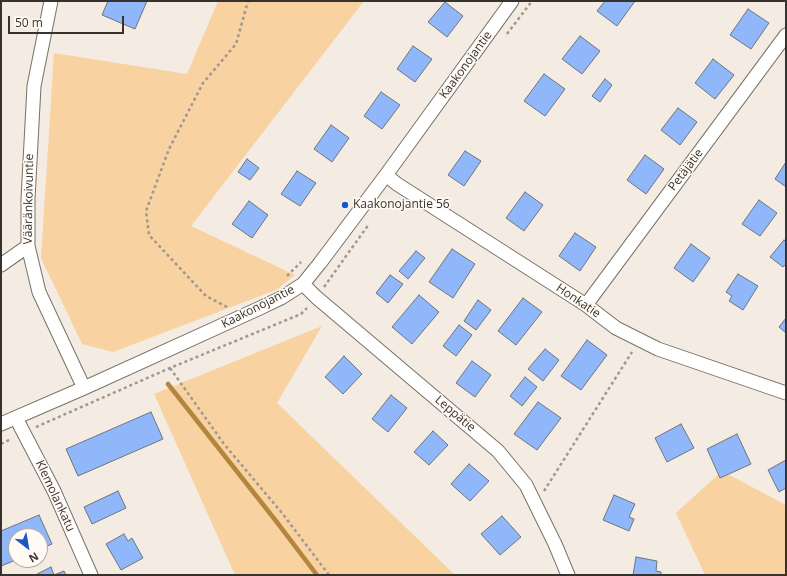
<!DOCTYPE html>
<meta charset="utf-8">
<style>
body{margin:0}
#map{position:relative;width:787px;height:576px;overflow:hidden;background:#f4ece3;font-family:"Open Sans",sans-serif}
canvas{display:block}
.frame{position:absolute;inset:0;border:2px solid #36332f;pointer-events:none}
.north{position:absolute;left:8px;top:528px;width:40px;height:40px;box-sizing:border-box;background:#fffaf4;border:1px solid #afaaa5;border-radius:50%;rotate:149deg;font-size:11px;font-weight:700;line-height:16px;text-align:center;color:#36332f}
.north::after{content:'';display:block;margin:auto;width:14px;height:18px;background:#1c58c4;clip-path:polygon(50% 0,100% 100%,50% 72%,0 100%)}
.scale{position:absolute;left:8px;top:16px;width:116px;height:18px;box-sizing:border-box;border:2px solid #36332f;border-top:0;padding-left:5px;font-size:12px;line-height:14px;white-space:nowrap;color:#36332f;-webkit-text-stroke:3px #fffaf4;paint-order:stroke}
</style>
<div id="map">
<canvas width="787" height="576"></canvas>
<div class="frame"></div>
<div class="north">N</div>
<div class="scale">50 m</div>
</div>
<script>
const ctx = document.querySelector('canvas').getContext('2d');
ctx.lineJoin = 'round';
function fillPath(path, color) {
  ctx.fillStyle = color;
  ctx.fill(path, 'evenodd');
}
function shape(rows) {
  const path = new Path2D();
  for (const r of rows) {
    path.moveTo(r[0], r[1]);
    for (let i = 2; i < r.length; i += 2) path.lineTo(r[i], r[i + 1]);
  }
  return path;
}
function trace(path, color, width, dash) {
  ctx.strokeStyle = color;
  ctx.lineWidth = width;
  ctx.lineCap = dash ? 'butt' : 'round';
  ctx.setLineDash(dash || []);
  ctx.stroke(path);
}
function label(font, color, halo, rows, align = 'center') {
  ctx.font = font + ' "Open Sans",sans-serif';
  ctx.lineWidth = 3;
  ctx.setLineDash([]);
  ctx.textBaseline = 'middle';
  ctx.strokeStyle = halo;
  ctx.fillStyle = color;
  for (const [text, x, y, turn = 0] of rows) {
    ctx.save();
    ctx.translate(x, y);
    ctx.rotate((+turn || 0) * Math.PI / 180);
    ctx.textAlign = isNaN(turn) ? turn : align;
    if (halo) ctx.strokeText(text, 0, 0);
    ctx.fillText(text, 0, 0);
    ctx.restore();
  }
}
fillPath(shape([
 [218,1,364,1,191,226,295,275,276,290,113,352,82,344,41,258,54,53,187,74],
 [322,326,277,403,455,575,235,575,154,394],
 [722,471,786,505,786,575,705,575,676,513]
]), '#f8d2a0');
trace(shape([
 [168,384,276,521,317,575]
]), '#b4853f', 4.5);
const building = shape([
 [108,1,147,1,135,29,102,15,108,1],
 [605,1,635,1,617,26,597,11,605,1],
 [445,2,463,16,447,37,428,22,445,2],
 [748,9,769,23,751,49,730,35,748,9],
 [580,36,600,51,582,74,562,59,580,36],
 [413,46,432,59,415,82,397,69,413,46],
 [713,59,734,75,715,99,695,83,713,59],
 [544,74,565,89,545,116,524,101,544,74],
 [605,79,612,85,600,102,592,96,605,79],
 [381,92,400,105,382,129,364,116,381,92],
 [678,108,697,122,680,145,661,130,678,108],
 [331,125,349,138,332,162,314,149,331,125],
 [465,151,481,161,464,186,448,175,465,151],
 [645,155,664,169,646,194,627,180,645,155],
 [247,159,259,168,250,180,238,172,247,159],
 [786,162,786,187,775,179,786,162],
 [297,171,316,183,300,206,281,194,297,171],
 [525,192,543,205,524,231,506,218,525,192],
 [759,200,777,213,760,236,742,224,759,200],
 [249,201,268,215,252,238,232,224,249,201],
 [575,233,596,247,580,271,559,256,575,233],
 [784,240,786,242,786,264,783,267,770,257,784,240],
 [691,244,710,258,693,282,674,268,691,244],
 [452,249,475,264,453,298,429,282,452,249],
 [416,251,425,258,408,279,399,271,416,251],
 [738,274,758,286,743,310,729,301,732,296,726,292,738,274],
 [390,275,403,284,388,303,376,293,390,275],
 [419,295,439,312,412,344,392,327,419,295],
 [523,298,542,312,516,345,498,331,523,298],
 [478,300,491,310,476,330,464,321,478,300],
 [786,318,786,333,779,327,786,318],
 [459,325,472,335,456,356,443,346,459,325],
 [587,340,607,355,581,390,561,376,587,340],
 [545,349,559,360,543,381,528,369,545,349],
 [344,356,362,374,343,394,325,377,344,356],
 [472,361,491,375,475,397,456,383,472,361],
 [525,377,537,387,522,406,510,396,525,377],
 [391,395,407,408,388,432,372,419,391,395],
 [538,402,561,418,537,450,514,434,538,402],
 [151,412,163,439,78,476,66,449,151,412],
 [681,424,694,448,667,462,655,438,681,424],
 [433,431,448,445,429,465,414,452,433,431],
 [737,434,751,464,720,478,707,449,737,434],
 [786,460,786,488,779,492,768,470,786,460],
 [469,464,489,481,470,501,451,484,469,464],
 [118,491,126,508,92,524,84,507,118,491],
 [614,495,635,504,629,517,634,519,629,531,603,520,614,495],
 [39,515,52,544,40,549,40,536,16,536,16,560,1,566,1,531,39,515],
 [502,516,521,537,500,555,481,534,502,516],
 [124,534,128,541,132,538,143,558,121,570,106,544,124,534],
 [636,557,657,561,656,571,661,572,661,575,633,575,636,557],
 [51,567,54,575,64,571,66,575,38,575,37,574,51,567]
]);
fillPath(building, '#90b7f9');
trace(building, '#6e747c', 1);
const street = shape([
 [51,1,34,86,28,199,28,246,39,292,84,388],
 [386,175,397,184,586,305,616,328,658,349,786,393],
 [1,265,28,246],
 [303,284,316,297,498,451,526,485,555,544,568,575],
 [586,305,786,35],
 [16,418,54,491,91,575],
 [1,424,84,388,260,308,281,298,303,284,320,263,386,175,512,1]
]);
trace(street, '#777168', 15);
trace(shape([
 [507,34,532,1],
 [287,276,301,262],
 [324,287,369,224],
 [227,307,206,296,149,235,146,211,169,149,203,83,236,44,248,1],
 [170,368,224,444,282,513,329,575],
 [36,427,170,368,301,314,307,308],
 [1,444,11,439],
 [544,491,632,352]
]), '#9e9892', 2.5, [3, 3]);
trace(street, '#fff', 13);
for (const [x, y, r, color] of [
 [345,205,4,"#1c58c4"]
]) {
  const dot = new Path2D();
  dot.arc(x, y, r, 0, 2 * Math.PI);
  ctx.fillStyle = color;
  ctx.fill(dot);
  trace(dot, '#fffaf4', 1.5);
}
label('12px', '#36332f', '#fffaf4', [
 ["Kaakonojantie",466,65,-54],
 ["Petäjätie",686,170,-53],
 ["Vääränkoivuntie",29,199,-89],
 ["Honkatie",578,301,34],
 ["Kaakonojantie",258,307,-27],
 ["Leppätie",455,414,40],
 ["Klemolankatu",55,496,65]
]);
label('12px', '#36332f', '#fffaf4', [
 ["Kaakonojantie 56",353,205]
], 'left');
</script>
